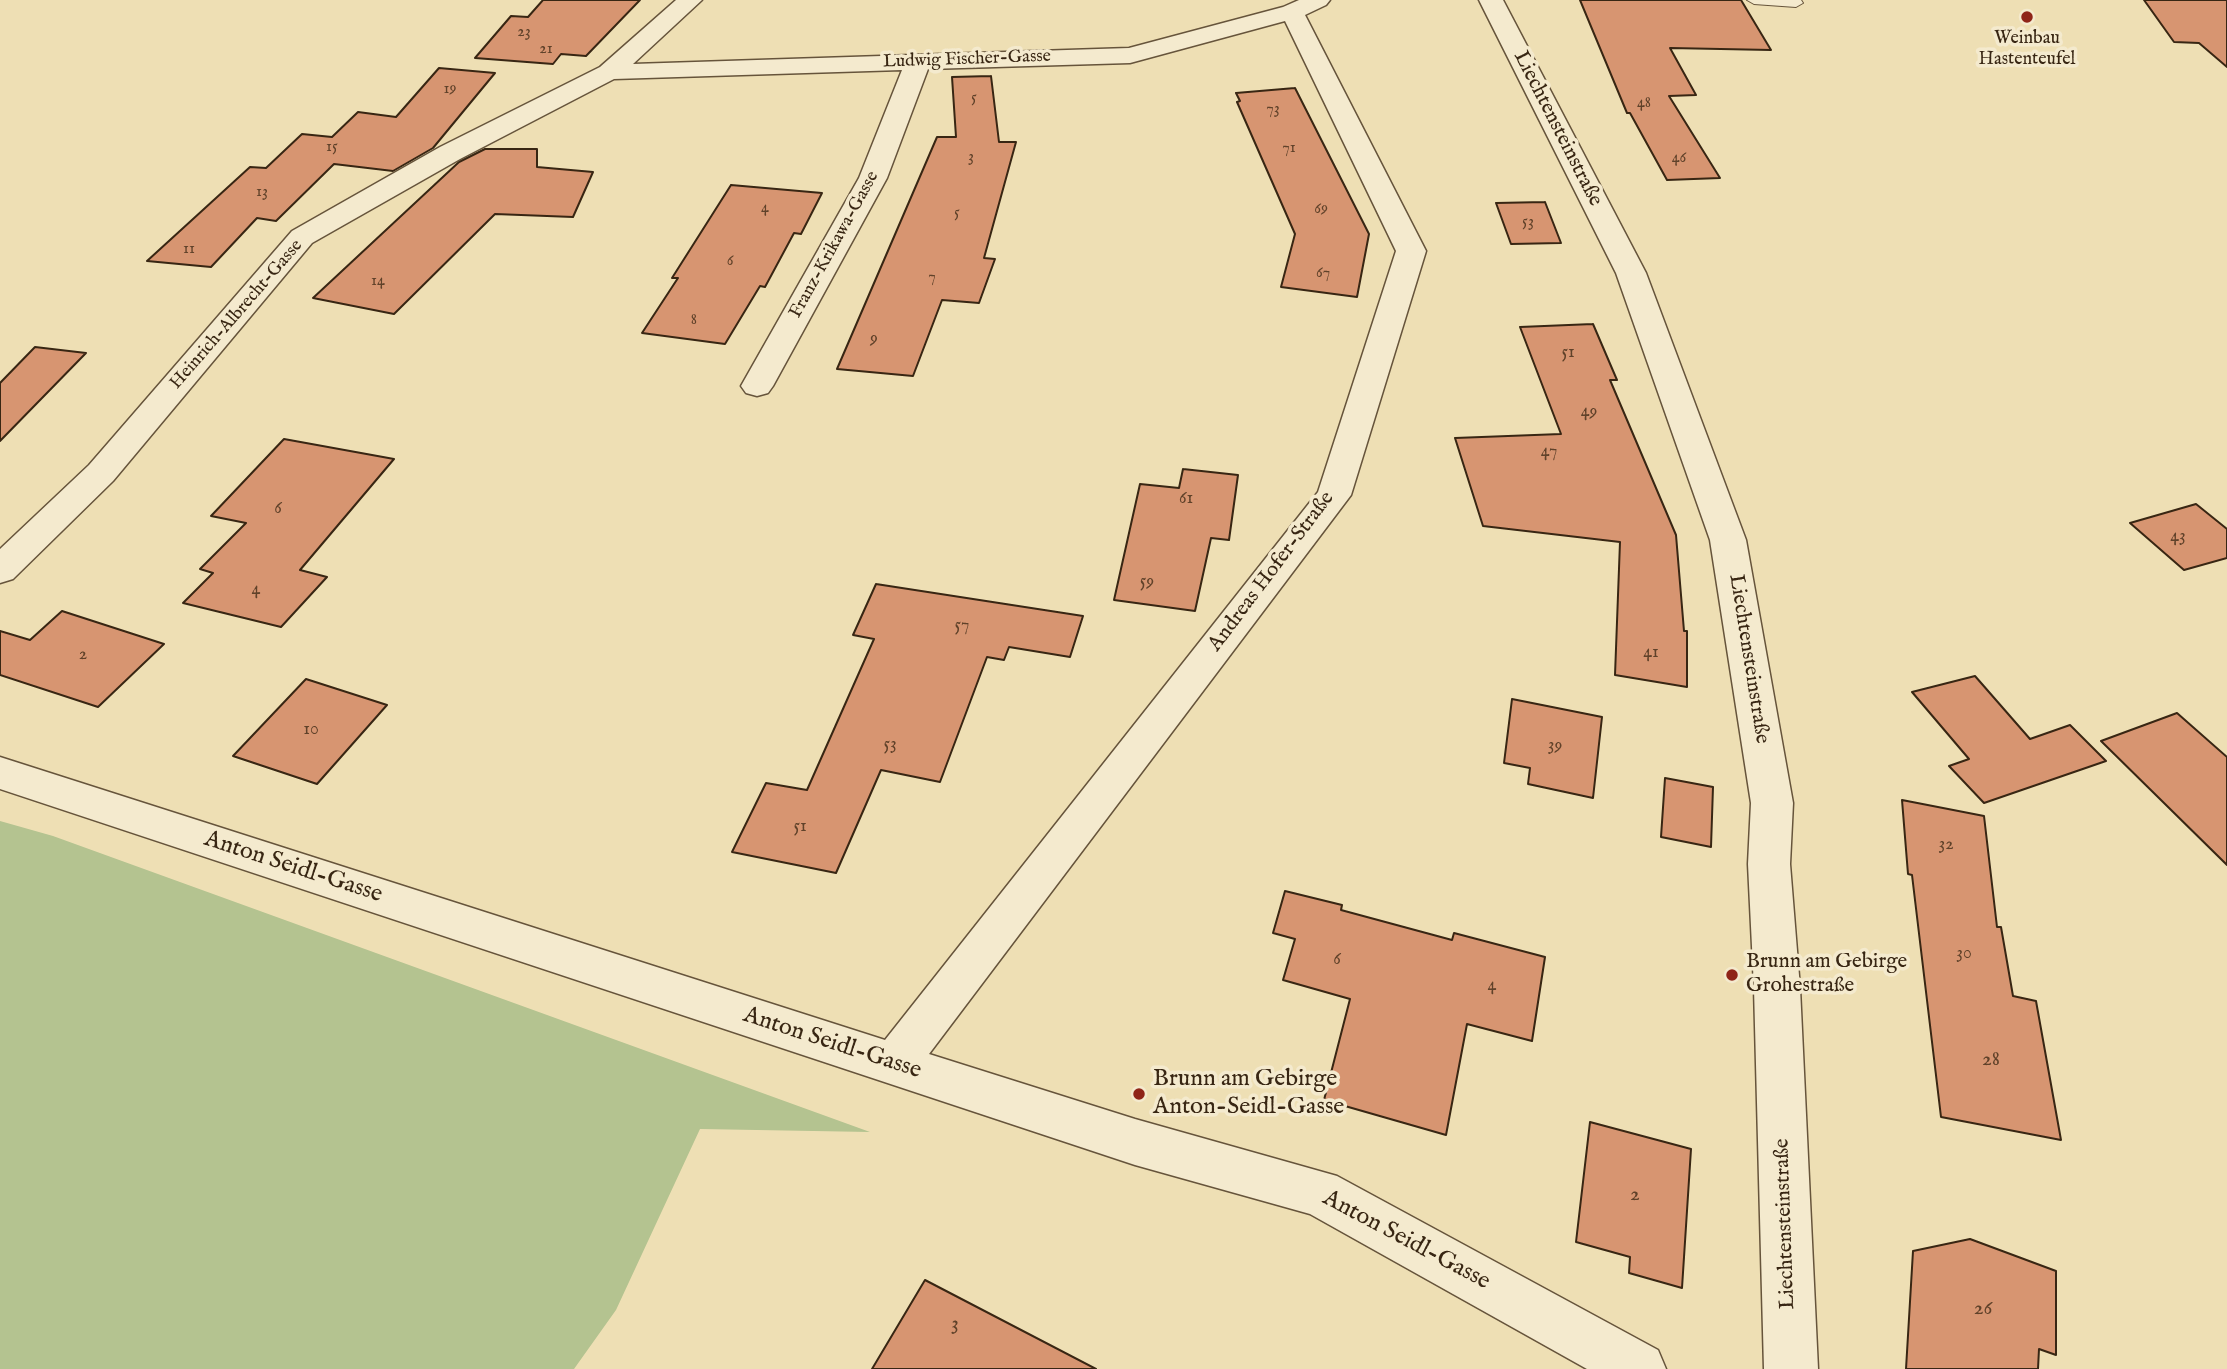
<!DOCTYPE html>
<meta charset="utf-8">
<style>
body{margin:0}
canvas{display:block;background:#eedfb4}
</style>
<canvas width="2227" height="1369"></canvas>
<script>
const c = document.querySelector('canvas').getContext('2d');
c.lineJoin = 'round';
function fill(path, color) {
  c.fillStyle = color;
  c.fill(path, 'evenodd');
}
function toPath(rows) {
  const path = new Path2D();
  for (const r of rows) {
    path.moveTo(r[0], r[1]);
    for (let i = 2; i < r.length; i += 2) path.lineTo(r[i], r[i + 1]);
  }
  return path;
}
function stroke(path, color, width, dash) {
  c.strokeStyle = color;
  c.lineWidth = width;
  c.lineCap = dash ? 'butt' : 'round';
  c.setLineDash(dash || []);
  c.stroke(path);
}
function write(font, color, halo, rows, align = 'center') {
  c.font = font + ' "IM FELL English",serif';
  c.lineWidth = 7;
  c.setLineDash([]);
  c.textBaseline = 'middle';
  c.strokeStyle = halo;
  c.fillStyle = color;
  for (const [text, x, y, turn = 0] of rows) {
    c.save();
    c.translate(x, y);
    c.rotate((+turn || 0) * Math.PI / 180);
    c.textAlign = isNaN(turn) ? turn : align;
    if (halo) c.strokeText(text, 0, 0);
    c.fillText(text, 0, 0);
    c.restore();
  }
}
fill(toPath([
 [0,821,53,836,870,1132,700,1129,616,1310,574,1369,0,1369]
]), '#b4c390');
const building = toPath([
 [543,0,640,0,586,56,561,54,553,64,475,58,511,16,528,17,543,0],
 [1580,0,1741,0,1771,50,1670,48,1696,95,1669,96,1720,178,1667,180,1630,113,1627,113,1580,0],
 [2144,0,2227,0,2227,67,2199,43,2174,42,2144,0],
 [439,68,495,73,433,148,393,171,334,164,276,221,257,218,211,267,147,261,250,167,266,168,302,134,332,137,358,112,396,117,439,68],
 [991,76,999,142,1016,142,984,258,995,259,979,303,942,300,913,376,837,369,937,137,956,137,952,77,991,76],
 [1295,88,1369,234,1357,297,1281,287,1295,234,1237,102,1240,101,1236,93,1295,88],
 [485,149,537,149,537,167,593,172,573,217,495,214,394,314,313,298,459,162,485,149],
 [731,185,822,193,801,234,794,233,765,287,760,286,725,344,642,333,678,278,672,278,731,185],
 [1545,202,1561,243,1511,244,1496,203,1545,202],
 [1593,324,1617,380,1610,380,1676,535,1684,631,1687,631,1687,687,1615,675,1620,542,1483,526,1455,438,1561,434,1520,327,1593,324],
 [35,347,86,353,0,441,0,383,35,347],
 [284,439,394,459,300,570,327,577,281,627,183,603,213,573,200,569,246,523,211,516,284,439],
 [1183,469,1238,475,1229,540,1211,538,1195,611,1114,600,1140,484,1179,488,1183,469],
 [2196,504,2227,529,2227,558,2184,570,2130,523,2196,504],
 [876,584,1083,616,1070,657,1009,647,1004,660,987,657,940,782,881,770,836,873,732,852,766,783,807,790,874,639,853,635,876,584],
 [62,611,164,644,98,707,0,675,0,631,30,640,62,611],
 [1975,676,2030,739,2070,725,2106,761,1984,803,1949,766,1969,759,1912,692,1975,676],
 [306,679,387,705,317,784,233,756,306,679],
 [1512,699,1602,717,1593,798,1528,784,1530,768,1504,763,1512,699],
 [2177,713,2227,757,2227,865,2101,741,2177,713],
 [1665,778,1713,787,1711,847,1661,837,1665,778],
 [1902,800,1984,816,1997,927,2001,927,2013,996,2036,1001,2061,1140,1941,1117,1912,875,1908,874,1902,800],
 [1285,891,1342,905,1341,910,1452,940,1454,933,1545,957,1532,1041,1467,1024,1446,1135,1324,1100,1350,999,1283,980,1295,939,1273,933,1285,891],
 [1590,1122,1691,1149,1682,1288,1629,1273,1630,1257,1576,1242,1590,1122],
 [1970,1239,2056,1271,2056,1355,2039,1349,2038,1369,1906,1369,1913,1251,1970,1239],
 [925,1280,1096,1369,872,1369,925,1280]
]);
fill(building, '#d79571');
stroke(building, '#382613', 2);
const lane = toPath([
 [1747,0,1801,0,1803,3,1796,7,1754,4,1747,0]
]);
const street = toPath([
 [676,0,702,0,633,64,1129,48,1283,7,1299,0,1330,0,1326,5,1305,15,1426,251,1351,495,929,1054,1135,1119,1337,1176,1658,1350,1666,1369,1587,1369,1310,1214,1135,1165,0,789,0,757,885,1040,1318,492,1396,251,1285,21,1130,63,928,69,887,178,773,386,768,393,757,396,746,393,741,386,859,178,902,70,614,79,460,159,312,243,113,481,13,579,0,583,0,549,89,465,292,231,440,147,600,67,676,0],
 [1479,0,1503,0,1646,273,1746,540,1793,803,1790,864,1800,988,1818,1369,1764,1369,1754,988,1748,864,1751,803,1710,540,1616,273,1479,0]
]);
stroke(lane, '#66543b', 2);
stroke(street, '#66543b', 3);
fill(lane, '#f4eace');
fill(street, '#f4eace');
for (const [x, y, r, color] of [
 [2027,17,7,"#8f2418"],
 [1732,975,7,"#8f2418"],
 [1139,1094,7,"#8f2418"]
]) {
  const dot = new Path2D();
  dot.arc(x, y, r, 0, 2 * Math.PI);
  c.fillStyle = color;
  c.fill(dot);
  stroke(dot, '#f4eace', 2.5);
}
write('16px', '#60422a', null, [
 ["23",524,33],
 ["21",546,50],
 ["19",450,90],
 ["5",974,99],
 ["48",1644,104],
 ["73",1273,110],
 ["15",332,148],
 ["71",1289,149],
 ["3",971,158],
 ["46",1679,159],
 ["13",262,193],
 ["4",765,209],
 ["69",1321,210],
 ["5",957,214],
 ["53",1528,223],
 ["11",189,250],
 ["6",730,262],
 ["67",1323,274],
 ["7",932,278],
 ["14",378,282],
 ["8",694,321]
]);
write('18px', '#382613', '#f4eace', [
 ["Weinbau",2027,39],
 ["Hastenteufel",2027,60]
]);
write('18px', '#382613', '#f4eace', [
 ["Ludwig Fischer-Gasse",967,60,-2],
 ["Franz-Krikawa-Gasse",835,245,-61],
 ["Heinrich-Albrecht-Gasse",237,315,-49]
]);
write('18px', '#60422a', null, [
 ["9",874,339],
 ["51",1568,353],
 ["49",1589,412],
 ["47",1549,452],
 ["61",1186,499],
 ["6",278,509],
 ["43",2178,537],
 ["59",1147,582],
 ["4",256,590],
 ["57",962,626],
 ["41",1651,653],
 ["2",83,655],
 ["10",311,730],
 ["53",890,745],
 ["39",1555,746],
 ["51",800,827],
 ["32",1946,845],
 ["30",1964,954],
 ["6",1337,960],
 ["4",1492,986]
]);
write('21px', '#382613', '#f4eace', [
 ["Liechtensteinstraße",1557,129,63],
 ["Andreas Hofer-Straße",1272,572,-53],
 ["Liechtensteinstraße",1748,659,81],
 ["Liechtensteinstraße",1786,1224,-92]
]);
write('21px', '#382613', '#f4eace', [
 ["Brunn am Gebirge",1746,963],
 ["Grohestraße",1746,987]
], 'left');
write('21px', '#60422a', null, [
 ["28",1991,1061],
 ["2",1635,1196],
 ["26",1983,1310],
 ["3",955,1325]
]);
write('24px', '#382613', '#f4eace', [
 ["Anton Seidl-Gasse",293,868,18],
 ["Anton Seidl-Gasse",832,1044,18],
 ["Anton Seidl-Gasse",1406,1241,28]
]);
write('24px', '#382613', '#f4eace', [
 ["Brunn am Gebirge",1153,1080],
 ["Anton-Seidl-Gasse",1153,1108]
], 'left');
</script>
